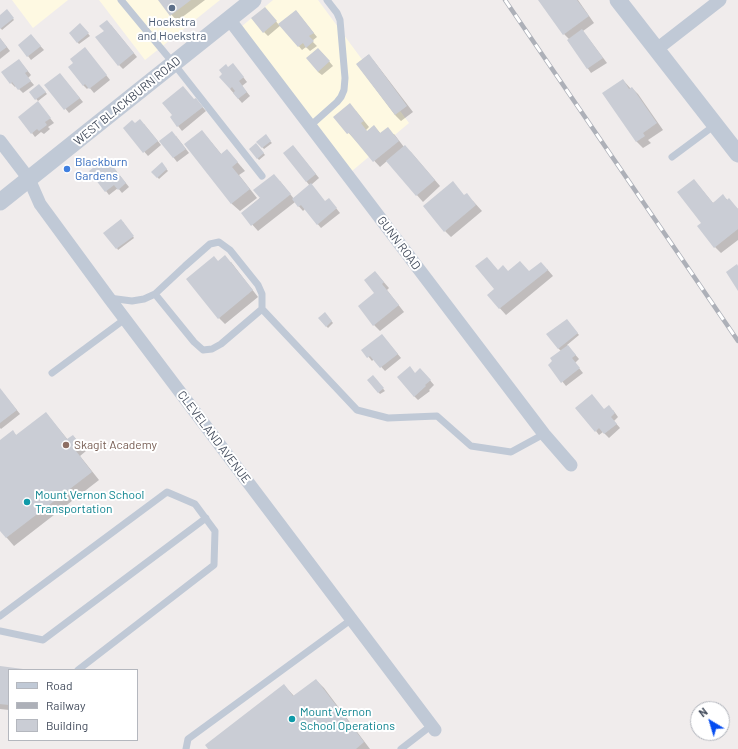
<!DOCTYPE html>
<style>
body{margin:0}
#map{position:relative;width:738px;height:749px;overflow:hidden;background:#f0ecec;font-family:Barlow,sans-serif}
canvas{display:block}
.legend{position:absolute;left:8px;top:669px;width:130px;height:72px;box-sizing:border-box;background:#fff;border:1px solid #b4b7be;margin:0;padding:5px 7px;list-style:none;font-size:12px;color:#434c5c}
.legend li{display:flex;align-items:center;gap:8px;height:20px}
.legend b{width:20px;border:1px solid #b4b7be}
.north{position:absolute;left:690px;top:701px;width:40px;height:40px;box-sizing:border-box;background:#fff;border:1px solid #b4b7be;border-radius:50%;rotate:322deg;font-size:11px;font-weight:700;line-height:16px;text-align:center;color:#434c5c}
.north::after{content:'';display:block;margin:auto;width:14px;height:18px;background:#044cf1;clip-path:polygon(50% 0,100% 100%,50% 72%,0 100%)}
</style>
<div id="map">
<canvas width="738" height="749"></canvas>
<ul class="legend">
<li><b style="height:5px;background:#c0c9d6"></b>Road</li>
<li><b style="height:5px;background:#adb0b8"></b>Railway</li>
<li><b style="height:11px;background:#cacdd5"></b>Building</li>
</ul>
<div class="north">N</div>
</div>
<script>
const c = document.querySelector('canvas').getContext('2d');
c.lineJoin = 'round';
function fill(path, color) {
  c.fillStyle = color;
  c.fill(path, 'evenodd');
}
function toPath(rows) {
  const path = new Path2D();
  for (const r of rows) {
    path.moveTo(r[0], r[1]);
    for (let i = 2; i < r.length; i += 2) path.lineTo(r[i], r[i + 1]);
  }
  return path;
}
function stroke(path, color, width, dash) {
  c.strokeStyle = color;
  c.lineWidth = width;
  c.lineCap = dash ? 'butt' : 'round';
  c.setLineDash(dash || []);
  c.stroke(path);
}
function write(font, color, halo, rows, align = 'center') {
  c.font = font + ' Barlow,sans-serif';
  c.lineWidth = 4;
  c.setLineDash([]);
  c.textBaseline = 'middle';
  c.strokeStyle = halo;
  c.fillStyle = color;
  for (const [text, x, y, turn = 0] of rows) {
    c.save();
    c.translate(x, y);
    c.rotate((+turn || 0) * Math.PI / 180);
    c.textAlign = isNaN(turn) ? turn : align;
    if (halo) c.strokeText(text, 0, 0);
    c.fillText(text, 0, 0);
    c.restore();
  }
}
fill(toPath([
 [12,0,68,0,33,28],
 [99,0,220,0,145,60],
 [273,0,318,0,409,123,352,171,241,27]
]), '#fef9e2');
fill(toPath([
 [159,0,205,0,177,21],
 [540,0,578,0,594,23,583,31,607,63,591,73,568,40,569,39,564,34],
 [7,11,14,20,2,30,0,27,0,16],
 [296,11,317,37,312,41,317,46,310,51,306,47,302,50,281,25,268,36,264,32,268,12,279,25],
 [80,24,90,36,79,44,70,33],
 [111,25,137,57,123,69,119,65,105,31],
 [0,38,10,51,0,59],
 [35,40,44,50,31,60,28,56],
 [85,48,110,80,94,93,89,87,87,89,83,85,74,63],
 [322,53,333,66,322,75,318,72],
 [368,55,374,61,413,112,401,121,395,115,357,64],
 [19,60,31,75,28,78,34,85,23,93,16,86,15,87,11,83],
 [229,68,237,69,247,82,242,86,250,96,242,103,230,89],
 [60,74,83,102,69,113,46,85],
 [623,80,631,89,632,88,638,94,663,130,648,140,651,143,643,148,637,142,604,93],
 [41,87,47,94,38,101,30,92],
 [194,100,199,103,206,111,182,131,171,117],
 [41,107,54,123,48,127,50,129,44,134,41,132,35,137,32,133],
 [356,111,369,127,366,130,367,132,374,126,381,134,394,134,404,147,411,152,440,186,423,202,387,161,380,167,334,117],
 [135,124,144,124,161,145,148,156,124,128],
 [202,131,222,155,227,150,245,171,239,175,257,198,240,211,232,204],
 [176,136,189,153,177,162,161,141],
 [265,136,272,143,264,149,258,142],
 [256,144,265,155,259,160,250,149],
 [293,146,319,178,311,185,325,202,332,203,340,213,321,228,305,209,303,211,295,202,258,231,242,213,280,181,294,199,310,186,284,153],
 [110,163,129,187,122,193,118,188,109,195,106,191],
 [162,164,168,171,159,179,153,172],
 [694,180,713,203,723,196,738,209,738,240,721,253,715,247,702,223],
 [465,196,473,201,482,211,451,237,445,231],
 [123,222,134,238,118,250,117,248],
 [218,262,231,262,258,297,225,324,219,318],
 [547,269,553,276,506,315,488,295,495,289,498,271,530,272],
 [375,272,389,288,387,290,404,312,380,331,374,325],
 [325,313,333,323,328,328,319,318],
 [568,322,579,335,567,345,579,359,575,363,583,373,566,386,549,365,561,351,558,348],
 [382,335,401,358,385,371,374,359,372,361,363,350],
 [424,373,434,385,429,390,430,391,418,400,414,396,415,374],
 [373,377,385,391,380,394,368,380],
 [0,390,4,394,20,414,1,429,0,428],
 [605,410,613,410,618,417,614,421,620,428,609,438,603,432,599,435,596,431],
 [46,413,68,440,73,436,81,444,86,451,80,456,99,480,14,546,0,530,0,442,13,432,17,436],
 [0,667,23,670,9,670,9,710,0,709],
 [316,680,324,688,370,749,209,749,284,685,294,696]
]), '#0003');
fill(toPath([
 [158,0,191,0,170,16],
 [538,0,577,0,589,16,563,35],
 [265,7,277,21,263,33,251,18],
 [7,9,14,18,0,29,0,15],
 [296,10,314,33,309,36,314,41,306,48,303,43,298,47,278,24],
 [107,20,134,53,118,66,95,37,104,31,99,26],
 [80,23,89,33,77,43,69,33],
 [582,29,603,58,587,69,567,40],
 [31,34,41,46,27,57,18,45],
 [0,38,7,47,0,52],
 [85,47,107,75,89,89,85,84,83,86,68,67,73,63,70,59],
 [318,48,330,61,318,72,306,58],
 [369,54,407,106,395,115,356,64],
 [19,59,28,71,25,73,31,81,18,90,12,82,10,84,1,72],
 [233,63,244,77,239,81,247,92,238,99,233,93,235,91,232,87,230,89,219,77,222,74,219,70,226,64,228,67],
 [60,73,80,98,64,110,44,85],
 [623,79,629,89,632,87,657,123,643,133,645,136,636,142,602,93],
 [39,84,46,92,35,100,29,92],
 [183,86,194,99,196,98,203,107,177,127,170,117,172,115,162,103],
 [38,101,51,118,45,122,47,125,39,131,37,129,31,134,18,117],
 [350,103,364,121,361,123,367,131,374,125,380,133,388,127,399,141,373,162,349,133,347,134,333,117],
 [140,119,158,141,143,153,123,128,132,120,135,123],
 [202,130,221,154,227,149,238,162,232,167,250,189,231,204,184,144],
 [172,131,186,149,173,158,159,141],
 [266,134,271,141,262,148,256,142],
 [256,143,264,153,257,159,249,149],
 [293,145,316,174,306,182,283,153],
 [405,145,435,180,416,196,386,161],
 [106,158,126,183,118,190,114,185,105,192,89,171],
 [162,162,167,169,157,178,151,172],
 [274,174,291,194,251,226,241,213,260,198,253,190],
 [694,179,713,203,723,194,727,200,729,198,738,209,738,229,714,248,697,226,701,223,677,192],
 [453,181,464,195,467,193,476,205,444,232,423,206],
 [311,183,325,201,329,198,337,208,317,225,301,205,298,207,292,199],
 [121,219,134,236,116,249,103,233],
 [225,255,253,290,218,319,186,279,214,256,218,261],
 [487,257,498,270,503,265,508,271,520,261,529,271,541,262,548,270,499,309,487,295,494,289,475,266],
 [737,264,738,266,738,291,726,272],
 [375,271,384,282,382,284,399,305,373,326,358,306,374,293,364,280],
 [325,312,332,321,326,327,318,318],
 [567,319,578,333,558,349,546,334],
 [382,334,398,354,380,368,370,356,367,358,361,350],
 [568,345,576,355,572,358,580,368,561,383,548,365,552,361,550,358],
 [410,366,415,373,420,368,431,380,425,385,426,386,414,397,397,377],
 [373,375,384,388,378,393,367,380],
 [0,388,17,410,0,423],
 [592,394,604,409,609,405,615,413,611,417,617,424,604,434,599,428,595,432,575,408],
 [46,412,67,439,73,435,79,443,73,447,92,472,6,538,0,531,0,440,13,430,16,435],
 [0,666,23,669,9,670,9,705,0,704],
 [316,679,364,742,356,749,208,749,205,745,284,684,293,696]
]), '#cacdd5');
stroke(toPath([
 [121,0,174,64,262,176],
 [310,126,337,102,341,97,344,90,345,78,340,20,337,13,327,0],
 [672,157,715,125],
 [155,294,185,266,210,244,219,242,230,250,258,285,262,294,262,309],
 [109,298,132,301,144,299,155,294,194,342,203,350,212,349,221,344,262,309,357,410,388,418,437,416,471,446,511,452,544,434],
 [52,373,125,319],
 [0,616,167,492,195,504,215,531,214,565,78,670],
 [0,631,43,640,206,518],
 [186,749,188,739,352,619],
 [401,749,432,725]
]), '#c0c9d6', 7);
stroke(toPath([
 [229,19,544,434,571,465],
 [657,49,720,0],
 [0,141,29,179,40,204,109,298,435,730]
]), '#c0c9d6', 13);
stroke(toPath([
 [618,0,738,154],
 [0,202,253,0]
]), '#c0c9d6', 17);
const rail = toPath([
 [505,0,738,341]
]);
stroke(rail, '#adb0b8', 4.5);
stroke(rail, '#fff', 3, [9]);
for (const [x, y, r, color] of [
 [172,8,4,"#5c6f8a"],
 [67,169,4,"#3f7fe0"],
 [66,445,4,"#8d6e63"],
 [27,502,4,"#0f9aa8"],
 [292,719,4,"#0f9aa8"]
]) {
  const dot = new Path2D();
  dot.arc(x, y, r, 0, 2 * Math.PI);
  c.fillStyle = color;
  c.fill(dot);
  stroke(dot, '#fff', 1.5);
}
write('12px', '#4e5e75', '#fff', [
 ["Hoekstra",172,22],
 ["and Hoekstra",172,36]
]);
write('12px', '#434c5c', '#fff', [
 ["WEST BLACKBURN ROAD",127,101,-39],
 ["GUNN ROAD",399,243,53],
 ["CLEVELAND AVENUE",214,437,53]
]);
write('12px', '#366cbe', '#fff', [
 ["Blackburn",75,162],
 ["Gardens",75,176]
], 'left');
write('12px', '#785e54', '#fff', [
 ["Skagit Academy",74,445]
], 'left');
write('12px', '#0d838f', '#fff', [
 ["Mount Vernon School",35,495],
 ["Transportation",35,509],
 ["Mount Vernon",300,712],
 ["School Operations",300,726]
], 'left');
</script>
